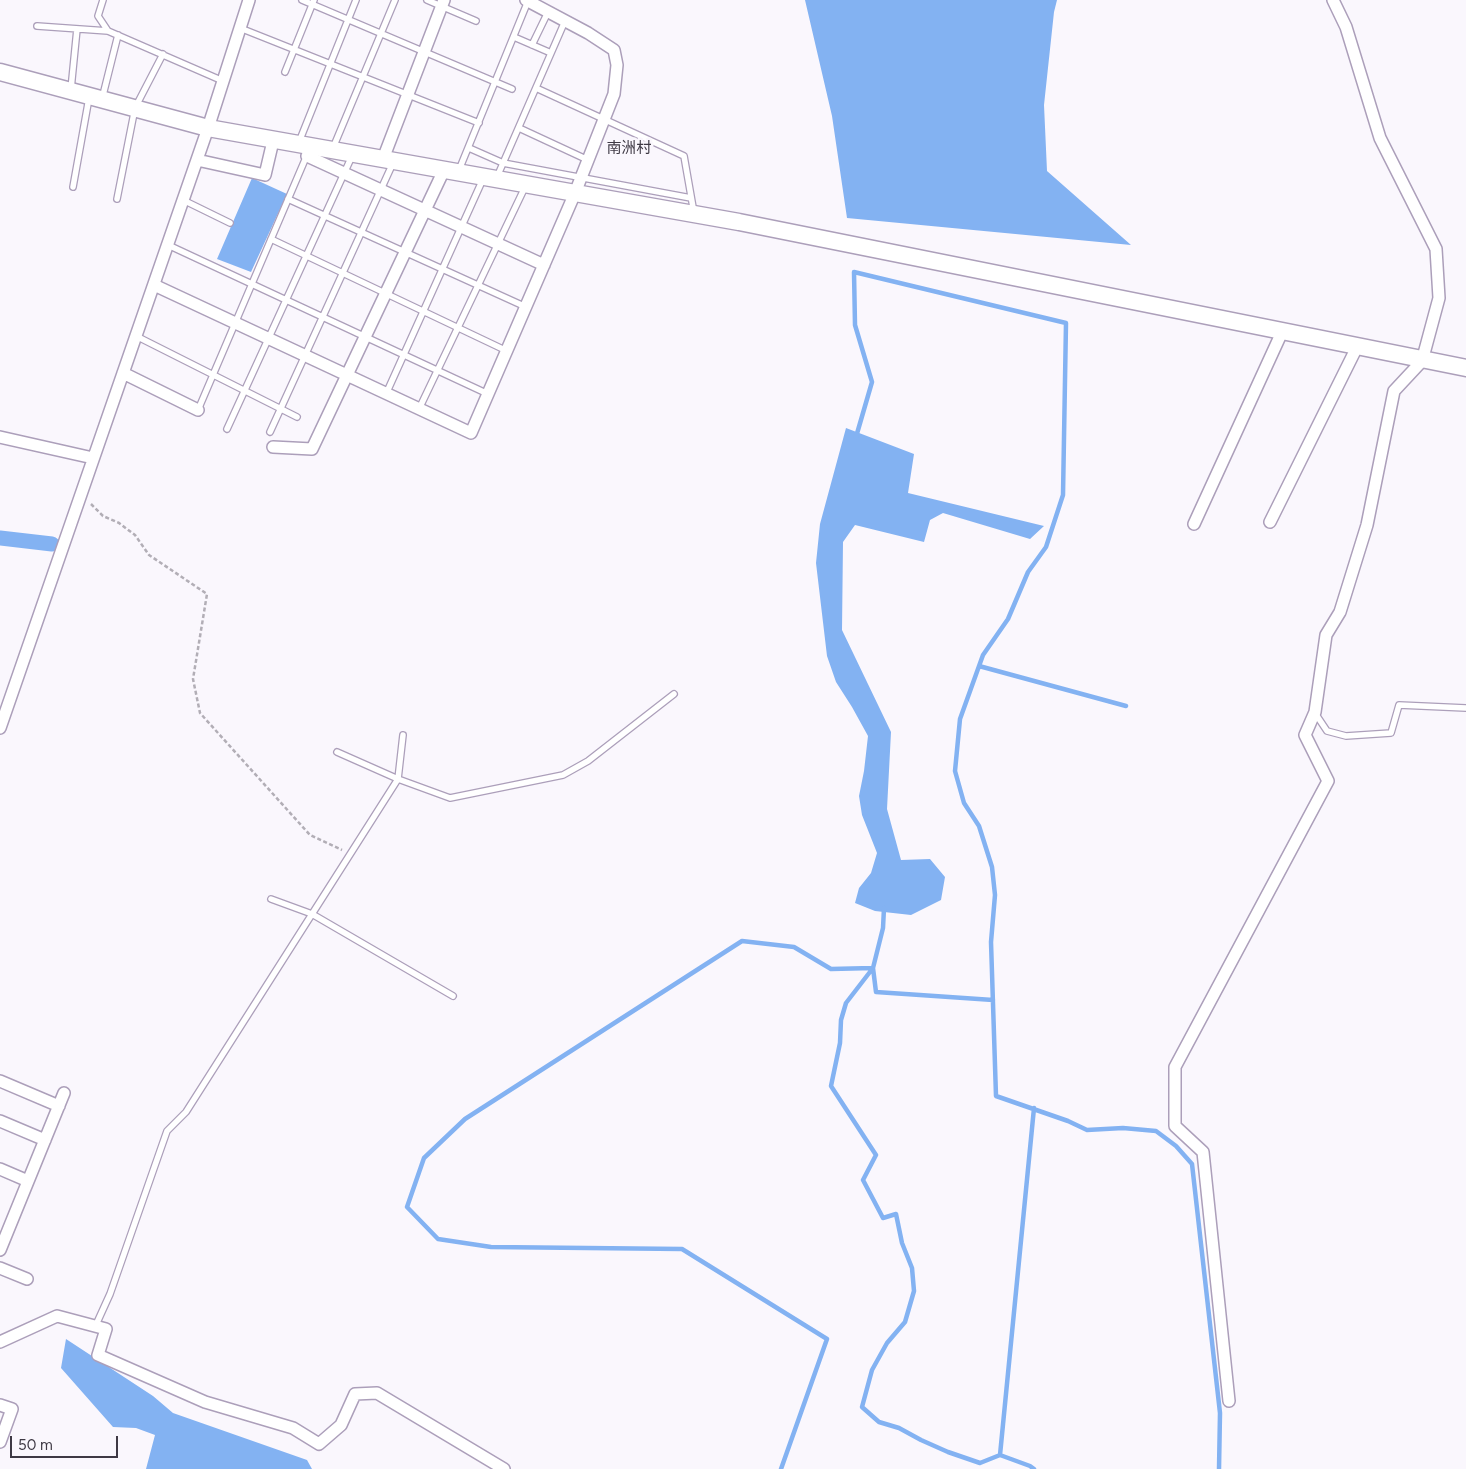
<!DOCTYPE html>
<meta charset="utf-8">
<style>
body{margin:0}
#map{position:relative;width:1466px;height:1469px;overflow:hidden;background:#faf7fd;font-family:Figtree,sans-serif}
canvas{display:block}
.scale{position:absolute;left:10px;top:1436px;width:108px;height:22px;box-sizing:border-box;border:2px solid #3e3944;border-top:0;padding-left:6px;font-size:15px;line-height:18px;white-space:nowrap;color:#3e3944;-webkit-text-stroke:4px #faf7fd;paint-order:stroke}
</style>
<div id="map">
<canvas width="1466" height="1469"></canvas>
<div class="scale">50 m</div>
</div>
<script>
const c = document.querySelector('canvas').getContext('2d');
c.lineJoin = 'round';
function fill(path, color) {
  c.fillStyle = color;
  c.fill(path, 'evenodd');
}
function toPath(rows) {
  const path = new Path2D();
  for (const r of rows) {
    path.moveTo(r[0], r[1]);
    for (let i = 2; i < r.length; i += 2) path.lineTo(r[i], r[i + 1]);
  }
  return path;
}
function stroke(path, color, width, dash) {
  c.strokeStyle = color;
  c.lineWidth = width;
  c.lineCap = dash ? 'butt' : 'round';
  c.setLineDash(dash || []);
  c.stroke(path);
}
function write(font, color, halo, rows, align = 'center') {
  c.font = font + ' Figtree,"Noto Sans SC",sans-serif';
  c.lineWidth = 5;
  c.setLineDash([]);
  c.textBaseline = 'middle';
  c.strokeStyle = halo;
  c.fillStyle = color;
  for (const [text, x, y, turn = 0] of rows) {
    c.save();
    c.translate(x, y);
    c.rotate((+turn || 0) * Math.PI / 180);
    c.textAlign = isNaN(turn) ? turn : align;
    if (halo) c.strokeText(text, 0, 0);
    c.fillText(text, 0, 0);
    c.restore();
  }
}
fill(toPath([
 [805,0,1057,0,1054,12,1044,105,1047,171,1131,245,847,218,832,116],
 [252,178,287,194,251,272,217,259],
 [846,428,914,454,908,493,1044,526,1030,539,943,513,930,520,924,542,855,525,843,542,842,630,891,732,887,809,901,860,930,859,945,877,941,900,911,915,875,911,855,903,859,888,871,873,877,853,862,815,859,796,864,771,868,736,852,707,836,682,827,656,816,563,820,524],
 [66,1339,153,1396,173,1413,307,1460,312,1469,146,1469,155,1435,136,1428,113,1427,61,1368]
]), '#83b2f2');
stroke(toPath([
 [856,437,872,382,855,325,854,272,1066,323,1063,495,1046,547,1028,572,1008,619,983,655,960,719,955,771,964,803,979,826,992,867,995,895,991,942,996,1096,1068,1121,1087,1130,1123,1128,1156,1131,1176,1146,1192,1164,1220,1413,1219,1469],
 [979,666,1126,706],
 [993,1000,876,992,873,968,846,1003,841,1020,840,1043,831,1086,876,1155,863,1180,883,1218,896,1214,902,1243,912,1268,914,1291,905,1322,887,1343,872,1370,862,1407,879,1422,899,1428,921,1440,948,1452,980,1463,1000,1455,1030,1466,1034,1469],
 [1000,1455,1034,1108],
 [781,1469,827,1339,682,1249,491,1247,438,1239,407,1207,424,1158,465,1119,742,941,794,947,831,969,873,968,883,928,884,908]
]), '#83b2f2', 4.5);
stroke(toPath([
 [0,538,52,544]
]), '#83b2f2', 15);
const lane = toPath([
 [103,0,98,16,108,31],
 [302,0,512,89],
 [427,0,476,21],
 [37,26,108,31,223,81],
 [240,28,479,123],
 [514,37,551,53],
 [532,45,548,12],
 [285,72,314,0],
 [536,88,684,156,694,213],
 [71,89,77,29],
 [102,99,118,35],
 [519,128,588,160],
 [299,142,356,0],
 [333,148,395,0],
 [469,148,503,163,691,198],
 [459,170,528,1],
 [497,177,565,21],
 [73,187,89,98],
 [117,199,135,108,163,54],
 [288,199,526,307],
 [183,200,230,223],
 [271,239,507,351],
 [168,245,488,394],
 [136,336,297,417],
 [386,394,483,179],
 [419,409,526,185],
 [198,410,307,155],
 [227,429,352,156],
 [270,432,393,163],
 [1315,713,1327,731,1346,736,1391,733,1399,705,1466,708],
 [337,752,398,779,403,735],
 [271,899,312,914,453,996],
 [95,1327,110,1294,167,1131,186,1112,398,779,450,798,563,775,588,761,674,694]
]);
const street = toPath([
 [307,156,544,265],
 [383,159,444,0],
 [197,160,265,175,273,141],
 [154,285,471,433,575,193,614,94,617,65,614,50,588,33,526,0],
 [123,373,198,410],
 [0,437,93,458],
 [273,447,312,449,444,170],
 [1270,522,1357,347],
 [1194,524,1282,332],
 [0,728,208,128,249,0],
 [0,1081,59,1106],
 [0,1121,45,1140],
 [0,1169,28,1181],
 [0,1250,64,1093],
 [0,1268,27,1279],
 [0,1342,57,1316,106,1329,98,1355,205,1402,293,1428,319,1444,341,1425,355,1394,377,1393,504,1469],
 [1229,1401,1203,1152,1175,1126,1175,1067,1328,781,1305,735,1315,712,1326,635,1340,612,1367,525,1394,391,1422,361,1439,298,1436,249,1380,138,1346,27,1333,0],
 [0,1405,12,1409,0,1442]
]);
const secondary = toPath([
 [0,72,208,128,739,222,1466,368]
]);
stroke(lane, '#ac9fba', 8);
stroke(street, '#ac9fba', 14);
stroke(secondary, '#ac9fba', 19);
stroke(toPath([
 [91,504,103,516,119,523,135,535,149,555,207,594,193,679,200,713,310,835,342,850]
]), '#b2aeb6', 2.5, [4, 2.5]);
stroke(lane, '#fff', 5.5);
stroke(street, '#fff', 11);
stroke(secondary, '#fff', 16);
write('15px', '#3e3944', '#faf7fd', [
 ["南洲村",629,149]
]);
</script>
